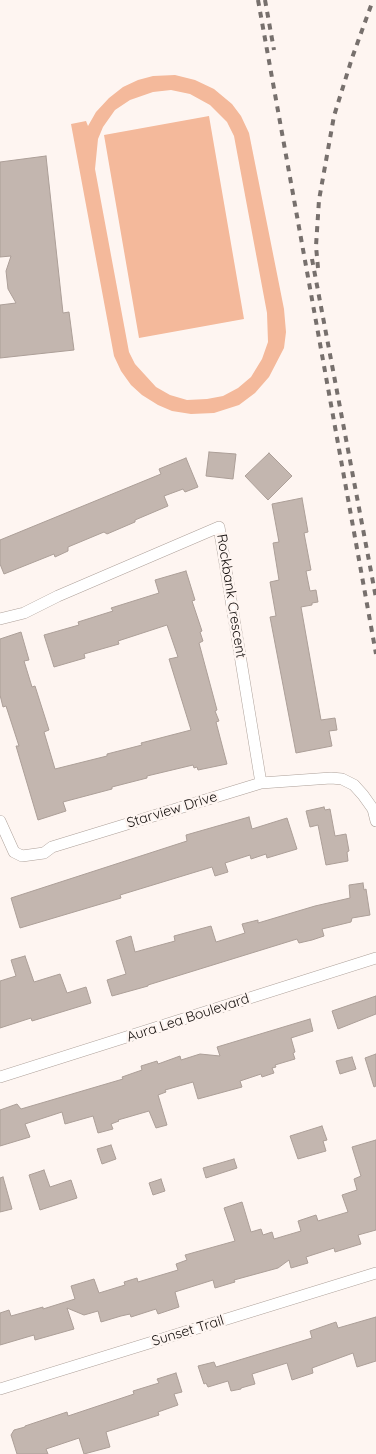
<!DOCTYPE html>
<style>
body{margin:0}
canvas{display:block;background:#fef5f1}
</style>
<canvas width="376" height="1454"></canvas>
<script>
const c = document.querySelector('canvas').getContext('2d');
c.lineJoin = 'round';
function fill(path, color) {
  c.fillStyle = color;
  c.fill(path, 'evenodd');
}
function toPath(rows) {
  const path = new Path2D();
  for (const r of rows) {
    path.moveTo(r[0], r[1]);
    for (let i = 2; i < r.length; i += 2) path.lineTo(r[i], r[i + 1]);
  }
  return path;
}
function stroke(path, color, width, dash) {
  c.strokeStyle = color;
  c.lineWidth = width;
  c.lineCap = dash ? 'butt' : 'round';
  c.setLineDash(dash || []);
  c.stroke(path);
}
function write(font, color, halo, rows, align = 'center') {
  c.font = font + ' Quicksand,sans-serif';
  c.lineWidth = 5;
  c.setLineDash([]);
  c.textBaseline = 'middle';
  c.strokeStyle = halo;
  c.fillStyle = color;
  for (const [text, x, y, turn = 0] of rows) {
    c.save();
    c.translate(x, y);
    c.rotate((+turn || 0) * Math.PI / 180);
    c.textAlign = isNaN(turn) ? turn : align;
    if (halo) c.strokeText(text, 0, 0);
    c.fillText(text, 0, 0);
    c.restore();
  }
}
fill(toPath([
 [175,75,195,80,214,89,232,104,241,116,249,133,284,309,286,332,284,348,269,377,255,393,239,405,214,413,191,414,172,411,158,405,142,395,131,385,121,371,114,356,71,124,86,121,88,126,96,112,109,98,123,87,138,80,153,76],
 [171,90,190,94,210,105,227,122,234,136,267,313,268,342,262,359,251,377,238,388,223,396,207,399,187,400,170,395,156,387,135,364,129,352,95,169,98,139,103,127,115,110,130,100,153,92],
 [209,116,244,319,139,338,104,135]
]), '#f4b99b');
const building = toPath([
 [46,156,63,313,69,312,74,350,0,358,0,305,16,303,8,289,6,271,11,256,0,257,0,162,46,156],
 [209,452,236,454,233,479,206,476,209,452],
 [269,453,292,476,268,500,245,476,269,453],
 [186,458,198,487,185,492,183,489,164,496,168,506,135,520,135,522,107,534,104,532,68,547,68,551,55,557,54,554,4,574,0,564,0,540,161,474,159,469,186,458],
 [302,498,308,532,304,533,311,570,306,571,310,591,316,590,318,602,312,603,312,605,301,607,321,720,335,718,337,730,329,731,332,746,296,753,270,617,276,616,270,582,279,580,273,543,279,542,272,504,302,498],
 [186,571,195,600,192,601,202,631,200,632,203,641,199,643,217,710,215,711,219,721,216,722,227,764,198,770,197,767,194,768,193,765,147,776,147,778,112,787,112,789,63,802,66,811,38,820,16,746,19,746,6,706,3,707,0,695,0,639,21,632,29,660,24,661,32,687,35,686,49,730,44,732,55,769,107,756,107,754,142,745,141,743,191,730,169,659,178,657,167,625,118,641,119,644,84,654,85,658,54,667,44,635,79,625,78,622,113,611,111,608,159,593,155,580,186,571],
 [324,807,325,810,330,809,335,836,346,834,349,851,347,852,348,861,326,865,318,825,310,827,306,811,324,807],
 [249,817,252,829,287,818,297,849,267,858,266,854,251,859,250,855,225,863,228,872,215,876,212,867,120,895,121,898,20,928,11,898,187,841,186,835,249,817],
 [363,883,364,890,366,889,370,915,352,918,351,922,322,929,324,936,312,940,299,943,297,939,148,985,148,986,112,996,107,980,126,974,116,941,131,936,135,952,175,941,174,936,211,926,216,942,245,933,242,924,258,920,258,923,315,906,350,898,349,885,363,883],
 [25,956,34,982,60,974,67,993,86,987,91,1003,32,1021,31,1018,0,1028,0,981,16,976,11,960,25,956],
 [376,996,376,1014,338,1029,332,1011,376,996],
 [310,1019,313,1031,291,1038,295,1052,293,1053,295,1059,275,1065,276,1067,272,1068,274,1073,262,1077,261,1074,240,1081,242,1087,198,1099,193,1082,165,1090,166,1092,158,1095,167,1125,156,1128,149,1111,118,1120,119,1121,111,1124,113,1129,98,1133,93,1116,65,1124,62,1112,25,1124,30,1137,0,1146,0,1110,17,1104,21,1109,123,1079,122,1077,142,1070,141,1066,157,1061,158,1064,180,1056,181,1060,200,1054,220,1056,217,1047,310,1019],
 [376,1054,376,1086,374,1087,365,1058,376,1054],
 [352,1057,356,1069,340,1074,336,1061,352,1057],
 [322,1126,327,1140,323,1141,326,1151,298,1159,290,1136,322,1126],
 [376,1140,376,1230,358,1235,361,1244,335,1252,334,1248,306,1257,308,1263,291,1268,289,1260,278,1268,234,1280,235,1282,215,1288,213,1280,175,1292,179,1307,158,1314,156,1309,131,1317,130,1314,121,1316,101,1322,98,1311,84,1315,67,1308,74,1329,35,1340,34,1335,0,1345,0,1313,9,1310,11,1316,43,1307,43,1309,75,1299,71,1286,94,1279,99,1293,125,1285,124,1282,137,1278,138,1282,178,1270,176,1264,187,1260,185,1255,235,1241,224,1208,242,1202,251,1232,261,1229,263,1235,272,1232,274,1239,301,1231,298,1221,316,1215,318,1221,348,1212,342,1195,357,1190,354,1179,361,1176,352,1147,376,1140],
 [111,1145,116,1159,102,1164,97,1149,111,1145],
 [234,1159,237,1168,206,1178,203,1168,234,1159],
 [44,1170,50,1187,71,1180,77,1198,40,1210,29,1175,44,1170],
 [3,1177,12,1209,0,1212,0,1178,3,1177],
 [161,1179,165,1191,153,1195,149,1183,161,1179],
 [376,1317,376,1361,357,1367,353,1353,312,1368,313,1373,292,1380,287,1363,252,1374,255,1384,241,1388,241,1389,231,1391,228,1381,208,1387,206,1383,204,1384,198,1366,214,1362,216,1367,312,1338,310,1331,336,1322,338,1328,376,1317],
 [176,1373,182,1392,174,1394,178,1405,158,1412,159,1415,106,1432,110,1447,84,1454,79,1438,46,1449,48,1454,17,1454,11,1435,14,1430,25,1427,25,1426,67,1412,68,1416,134,1394,133,1391,159,1383,157,1379,176,1373]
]);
fill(building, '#c3b6af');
stroke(building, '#ac9f98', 1);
const street = toPath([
 [0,619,24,613,58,596,219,527,261,783],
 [0,821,14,852,22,856,44,853,52,847,261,783,331,778,342,779,354,785,363,795,373,809,376,821],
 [0,1077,376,958],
 [0,1389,376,1273]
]);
stroke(street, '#ada099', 12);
stroke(street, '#fff', 11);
stroke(toPath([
 [258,0,376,654],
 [265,0,274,50],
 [312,259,376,598],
 [318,268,316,246,319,200,334,116,352,58,373,0]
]), '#77706d', 4, [6, 6]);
write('14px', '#130e0c', '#fef5f1', [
 ["Rockbank Crescent",231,596,81],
 ["Starview Drive",172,810,-17],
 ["Aura Lea Boulevard",188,1018,-18],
 ["Sunset Trail",188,1331,-17]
]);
</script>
